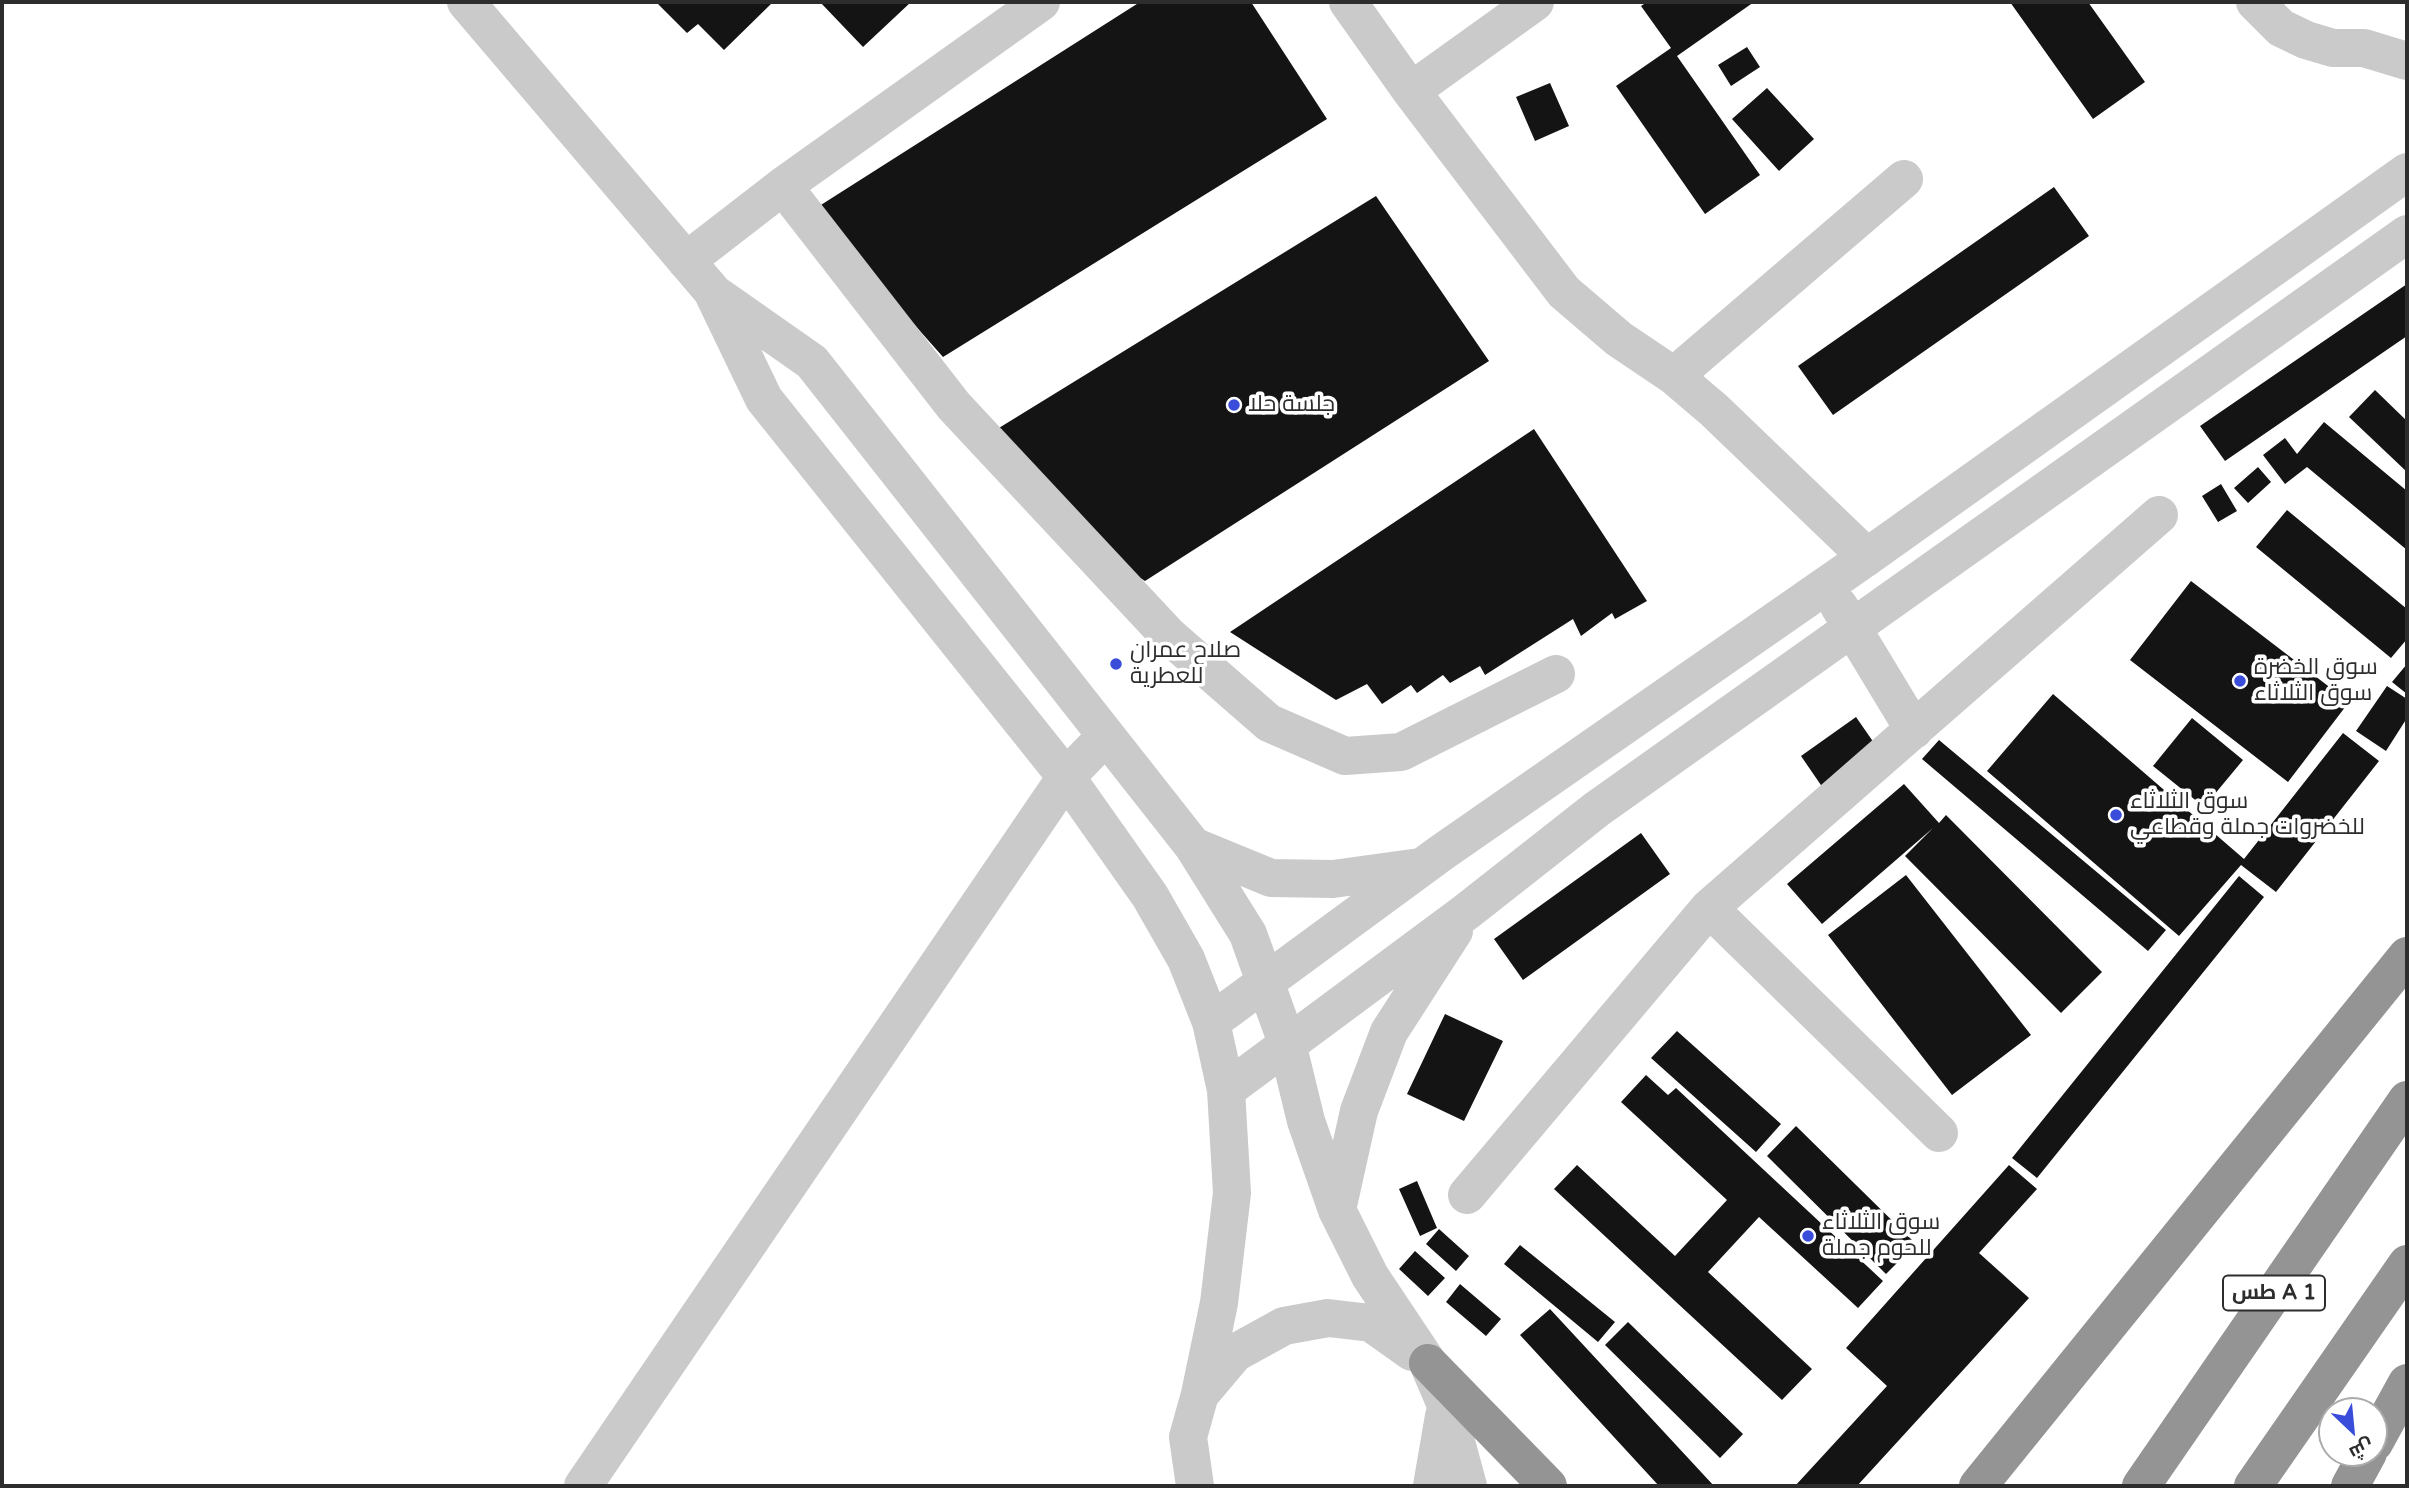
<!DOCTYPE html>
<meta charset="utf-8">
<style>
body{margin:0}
#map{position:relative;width:2409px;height:1488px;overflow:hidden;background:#fff;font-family:"Varela Round",Cairo,sans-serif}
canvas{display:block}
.frame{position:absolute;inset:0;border:4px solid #2d2d2d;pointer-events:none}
.north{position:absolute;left:2318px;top:1397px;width:70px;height:70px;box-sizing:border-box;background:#fff;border:2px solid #ababab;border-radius:50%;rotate:154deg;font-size:19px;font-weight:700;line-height:28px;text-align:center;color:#2d2d2d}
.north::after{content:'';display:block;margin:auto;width:24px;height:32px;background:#394cda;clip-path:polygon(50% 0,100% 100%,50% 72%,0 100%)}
</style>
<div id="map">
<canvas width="2409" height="1488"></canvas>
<div class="frame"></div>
<div class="north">ش</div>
</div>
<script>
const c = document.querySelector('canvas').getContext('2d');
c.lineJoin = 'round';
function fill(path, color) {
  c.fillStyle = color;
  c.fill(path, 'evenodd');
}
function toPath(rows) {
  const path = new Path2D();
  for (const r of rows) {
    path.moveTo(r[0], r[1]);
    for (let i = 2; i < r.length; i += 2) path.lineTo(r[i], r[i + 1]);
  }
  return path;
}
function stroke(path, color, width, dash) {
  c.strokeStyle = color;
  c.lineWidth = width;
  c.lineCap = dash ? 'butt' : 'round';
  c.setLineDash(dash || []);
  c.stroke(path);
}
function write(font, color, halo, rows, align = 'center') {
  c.font = font + ' "Varela Round",Cairo,sans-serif';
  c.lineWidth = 7;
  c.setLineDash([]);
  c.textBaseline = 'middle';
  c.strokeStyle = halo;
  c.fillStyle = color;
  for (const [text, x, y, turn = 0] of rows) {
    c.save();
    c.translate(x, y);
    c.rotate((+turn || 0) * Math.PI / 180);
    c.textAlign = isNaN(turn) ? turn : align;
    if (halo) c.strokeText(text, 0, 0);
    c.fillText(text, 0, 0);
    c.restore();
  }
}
fill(toPath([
 [656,2,773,2,724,50,698,24,687,33],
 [820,2,911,2,863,47],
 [1140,2,1251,2,1327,119,943,357,813,210],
 [1647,2,1754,2,1677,56,1760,175,1705,214,1616,86,1671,48,1641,6],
 [2010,2,2088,2,2145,82,2093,119],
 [1747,47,1760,67,1731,86,1718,65],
 [1550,83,1569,126,1535,141,1516,97],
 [1767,88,1814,139,1779,171,1732,119],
 [2054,187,2089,236,1833,415,1798,366],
 [1376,196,1489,361,1145,581,1094,548,994,431],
 [2407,284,2407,336,2225,461,2200,426],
 [2375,390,2407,421,2407,472,2349,417],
 [2324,422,2407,491,2407,550,2307,467,2285,484,2263,455,2285,438,2297,454],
 [1534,429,1647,601,1615,619,1612,613,1581,636,1573,619,1485,675,1480,666,1450,683,1443,675,1417,693,1411,685,1382,704,1367,684,1336,700,1230,632],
 [2258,467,2271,482,2248,503,2234,488],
 [2221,484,2237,511,2218,522,2202,496],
 [2287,510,2407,609,2407,639,2391,658,2256,547],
 [2191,581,2349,702,2288,782,2130,660],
 [2407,664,2407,694,2392,682],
 [2387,686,2407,699,2407,718,2386,751,2356,731],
 [2053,694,2244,859,2343,733,2379,761,2276,892,2241,865,2179,936,1987,771],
 [1856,717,1881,753,1825,791,1801,756],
 [2192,718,2243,760,2204,807,2153,766],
 [1939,740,2166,930,2148,951,1922,759],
 [1904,784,1939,823,1946,815,2102,972,2061,1013,1905,856,1933,828,1822,924,1787,884],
 [1641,833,1670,874,1523,980,1494,939],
 [1906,875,2031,1035,1952,1095,1828,935],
 [2239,876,2264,897,2037,1178,2012,1158],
 [1445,1014,1503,1041,1464,1121,1407,1094],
 [1677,1031,1781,1124,1756,1152,1651,1058],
 [1646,1075,1668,1095,1676,1088,1883,1281,1858,1308,1759,1217,1708,1272,1812,1369,1782,1400,1554,1189,1577,1165,1675,1256,1727,1200,1621,1102],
 [1796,1126,1916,1244,1886,1274,1767,1156],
 [2009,1165,2037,1189,1979,1253,2029,1298,1857,1486,1795,1486,1887,1386,1846,1348],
 [1417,1181,1437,1228,1420,1236,1399,1189],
 [1439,1229,1469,1256,1456,1271,1426,1244],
 [1520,1245,1615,1322,1598,1342,1504,1264],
 [1415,1251,1445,1278,1428,1296,1399,1269],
 [1460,1284,1501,1319,1486,1336,1446,1302],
 [1550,1309,1714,1486,1659,1486,1520,1335],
 [1628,1322,1743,1434,1720,1458,1605,1345]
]), '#141414');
stroke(toPath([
 [466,2,712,291,764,399,1066,777,1150,896,1186,959,1211,1022,1226,1090,1232,1193,1219,1303,1200,1394,1188,1437,1195,1486],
 [1348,2,1411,91,1564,292,1619,339,1674,376,1714,410,1867,557],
 [2255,2,2281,28,2306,40,2333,48,2364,48,2407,61],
 [1411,91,1535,2],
 [783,186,954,406,1168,635,1269,723,1345,756,1401,752,1556,674],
 [686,261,783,186,1041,2],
 [715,294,812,362,1193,846,1248,934,1287,1043,1306,1121,1337,1210,1370,1276,1428,1363,1446,1405,1468,1486],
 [1674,376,1904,179],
 [1839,606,1914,730],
 [1193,846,1271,878,1333,879,1420,867],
 [1709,908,1939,1133],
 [1211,1022,1441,853,1867,557,2407,172],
 [1226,1090,1466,912,1597,809,2407,234],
 [1467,1195,1709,908,2159,515],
 [1337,1210,1359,1111,1389,1032,1454,931],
 [1203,1391,1235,1353,1284,1326,1328,1318,1371,1323,1412,1352],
 [583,1486,1066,777,1105,737],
 [1432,1486,1444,1416]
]), '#cacaca', 38);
stroke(toPath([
 [1428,1363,1548,1486],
 [2374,1443,2407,1383],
 [1978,1486,2407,956],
 [2141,1486,2407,1100],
 [2253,1486,2407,1264],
 [2350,1486,2368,1453]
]), '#949494', 38);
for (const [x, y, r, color] of [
 [1234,405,7,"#394cda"],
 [1116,664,7,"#394cda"],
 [2240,681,7,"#394cda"],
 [2116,815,7,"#394cda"],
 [1808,1236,7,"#394cda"]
]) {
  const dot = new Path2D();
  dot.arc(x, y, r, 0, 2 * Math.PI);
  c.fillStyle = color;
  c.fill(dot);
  stroke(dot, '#fff', 2.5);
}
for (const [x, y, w] of [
 [2274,1293,102]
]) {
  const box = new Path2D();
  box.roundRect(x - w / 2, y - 17.5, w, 35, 5);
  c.fillStyle = '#fff';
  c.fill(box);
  stroke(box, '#2d2d2d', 2);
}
write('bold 21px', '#2d2d2d', null, [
 ["طس A 1",2274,1293]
]);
write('23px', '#2d2d2d', '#fff', [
 ["جلسة حلا",1248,405],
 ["صلاح عمران",1130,651],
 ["للعطرية",1130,677],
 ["سوق الخضرة",2254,668],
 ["سوق الثلاثاء",2254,694],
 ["سوق الثلاثاء",2130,802],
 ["للخضروات جملة وقطاعي",2130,828],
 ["سوق الثلاثاء",1822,1223],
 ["للحوم جملة",1822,1249]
], 'left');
</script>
